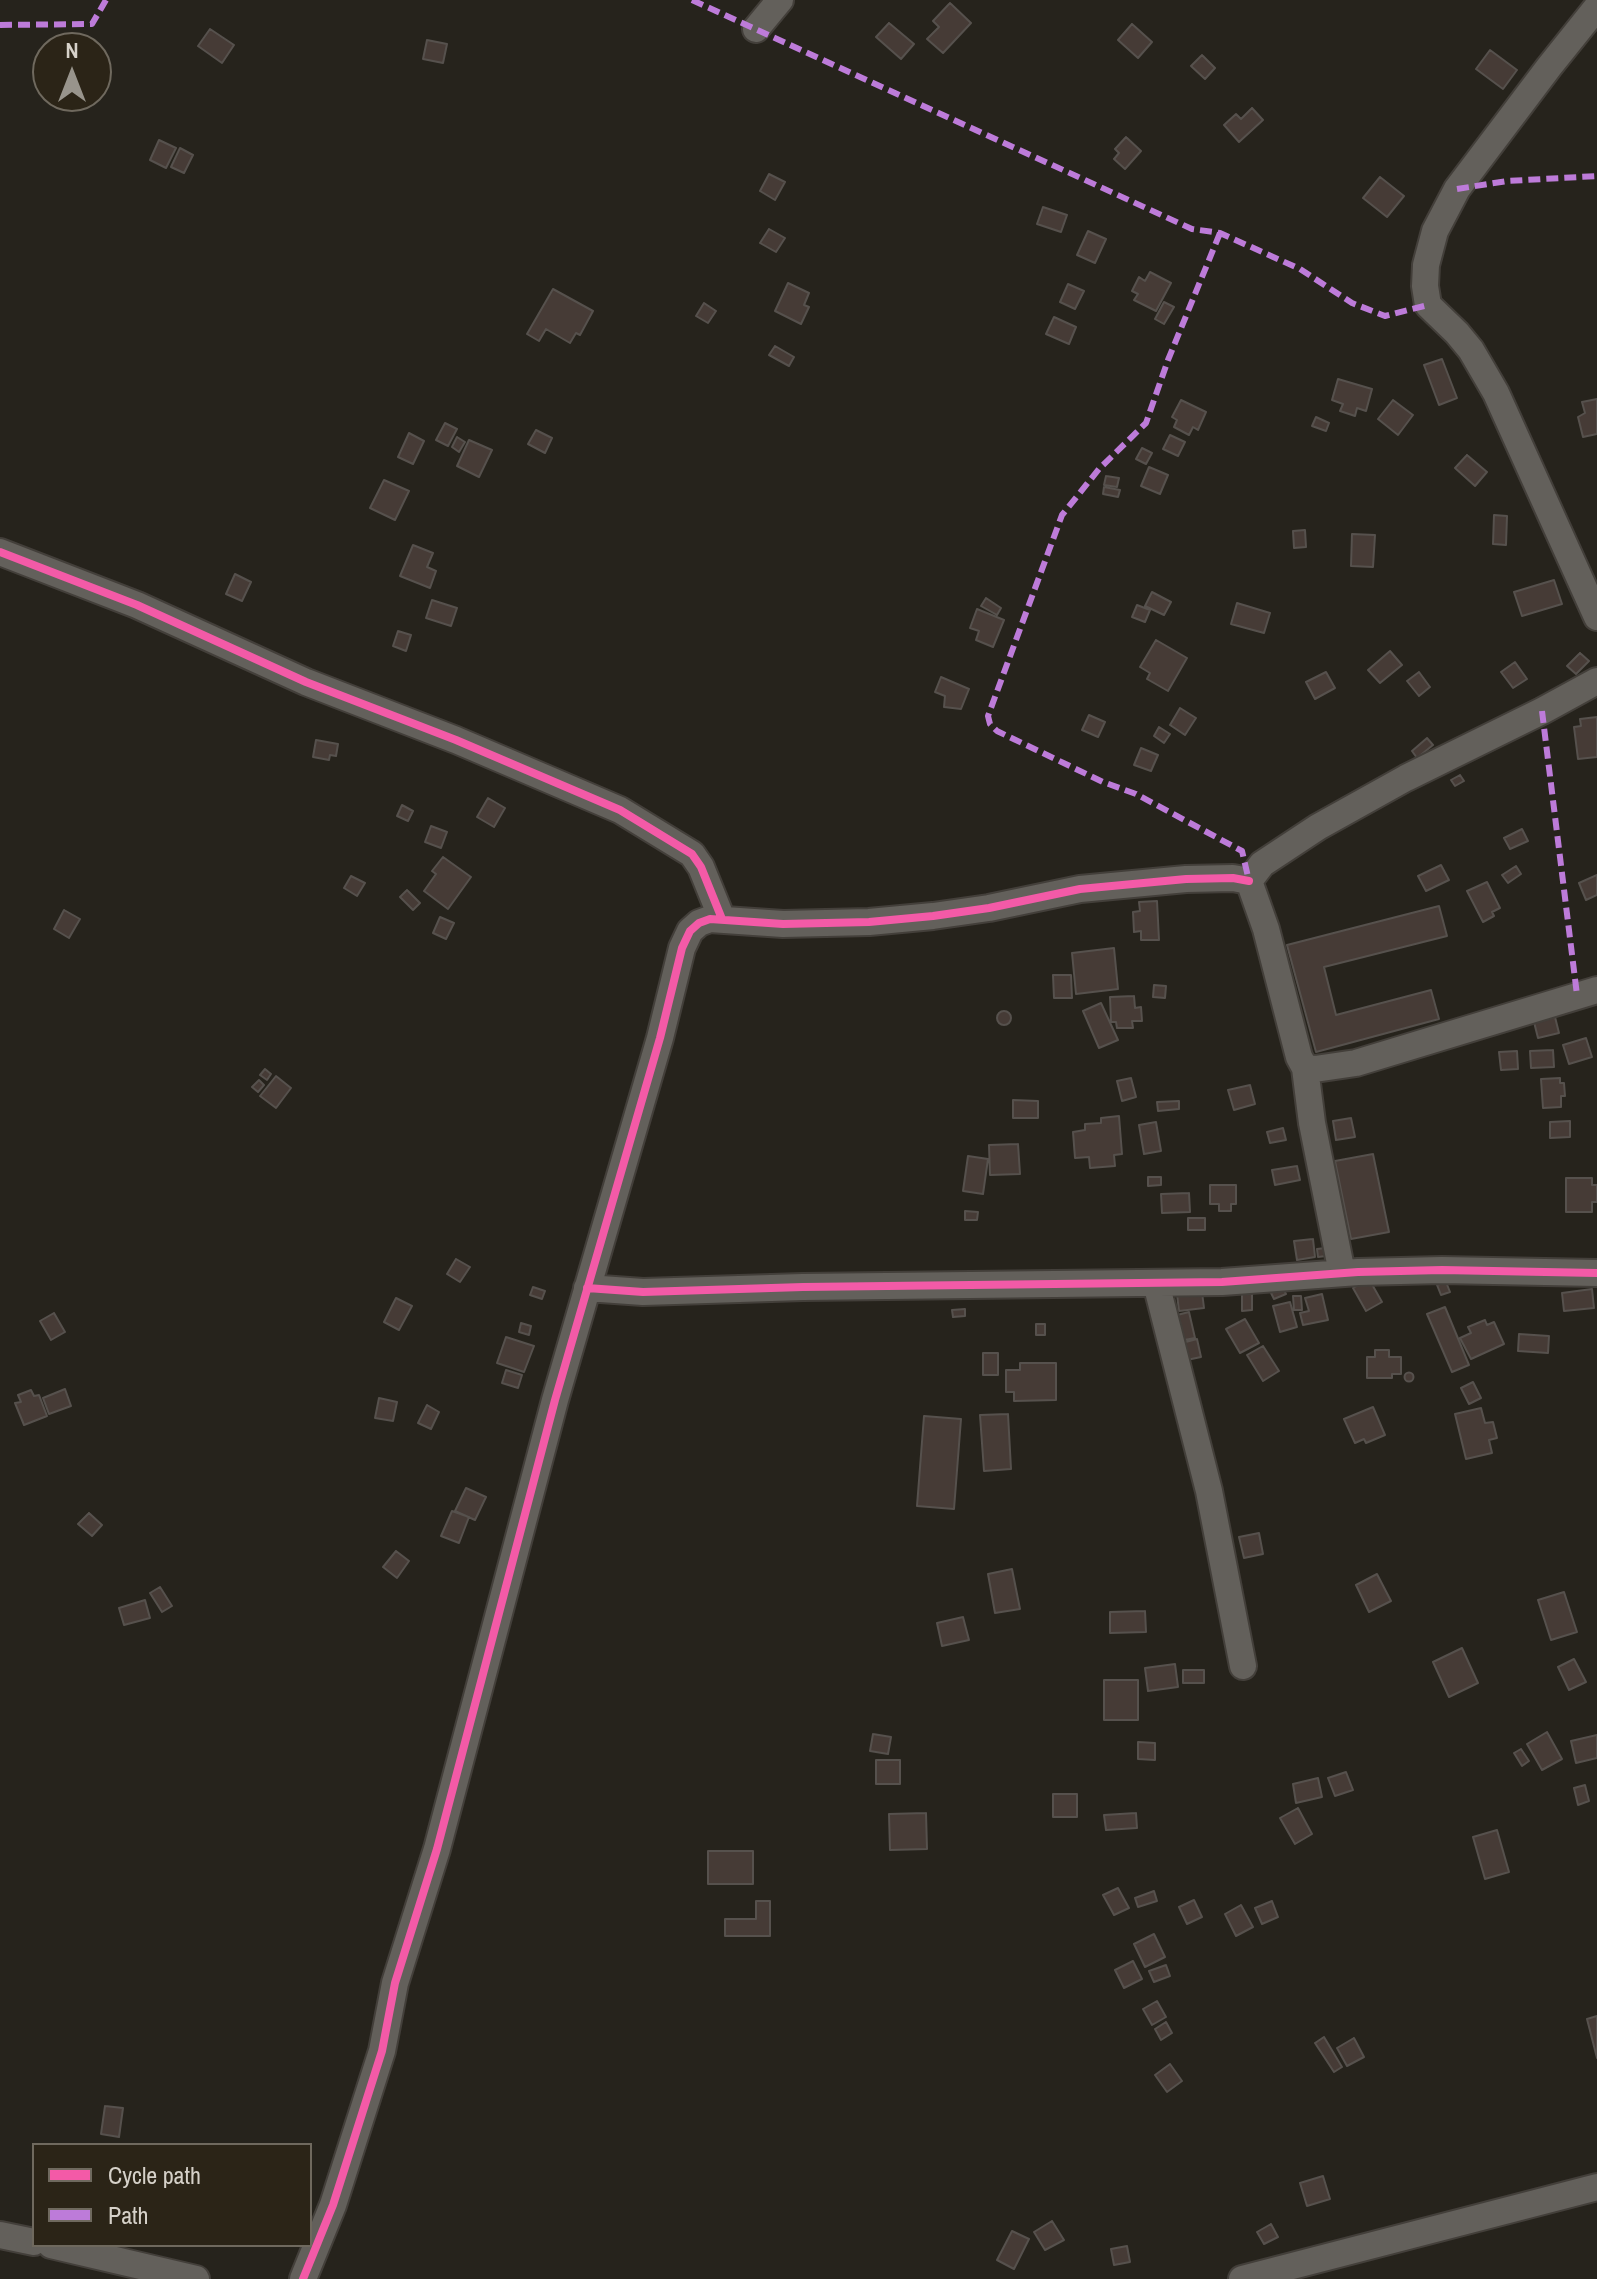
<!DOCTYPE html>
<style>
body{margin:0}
#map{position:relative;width:1597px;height:2279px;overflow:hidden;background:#26231c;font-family:"Archivo Narrow",sans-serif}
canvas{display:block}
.legend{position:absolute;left:32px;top:2143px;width:280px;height:104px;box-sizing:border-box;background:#2b2417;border:2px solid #6f695e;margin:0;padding:10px 14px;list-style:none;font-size:24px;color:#d6d1c9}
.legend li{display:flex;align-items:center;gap:16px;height:40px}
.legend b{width:40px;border:2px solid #6f695e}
.north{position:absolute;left:32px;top:32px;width:80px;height:80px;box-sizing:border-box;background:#2b2417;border:2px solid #6f695e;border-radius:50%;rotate:0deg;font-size:22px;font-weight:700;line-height:32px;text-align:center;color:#d6d1c9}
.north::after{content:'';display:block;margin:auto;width:28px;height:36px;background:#98948c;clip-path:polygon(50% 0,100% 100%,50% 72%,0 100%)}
</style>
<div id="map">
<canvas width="1597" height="2279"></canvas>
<ul class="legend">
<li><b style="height:10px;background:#f35aa7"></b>Cycle path</li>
<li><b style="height:10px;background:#bd7bd9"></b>Path</li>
</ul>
<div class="north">N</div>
</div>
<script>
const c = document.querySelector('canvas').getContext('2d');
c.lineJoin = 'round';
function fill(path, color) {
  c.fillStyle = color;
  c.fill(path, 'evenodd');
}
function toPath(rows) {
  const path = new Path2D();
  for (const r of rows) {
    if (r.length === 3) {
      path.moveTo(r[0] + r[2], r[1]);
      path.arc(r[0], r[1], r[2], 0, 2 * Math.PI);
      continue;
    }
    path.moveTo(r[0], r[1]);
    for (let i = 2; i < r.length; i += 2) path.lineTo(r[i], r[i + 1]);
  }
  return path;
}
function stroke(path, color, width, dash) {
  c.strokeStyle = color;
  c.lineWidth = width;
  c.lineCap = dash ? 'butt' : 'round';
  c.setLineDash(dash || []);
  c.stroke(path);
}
const building = toPath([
 [950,3,971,23,943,53,927,39,939,27,933,21,950,3],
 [889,23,914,44,901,59,876,37,889,23],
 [1132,24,1152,42,1138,58,1118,40,1132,24],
 [210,29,234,45,222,63,198,46,210,29],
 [427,40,447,44,443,63,423,59,427,40],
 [1490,50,1517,70,1503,89,1476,69,1490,50],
 [1202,55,1215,68,1205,79,1191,66,1202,55],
 [1252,108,1263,120,1239,142,1224,125,1236,114,1241,119,1252,108],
 [1126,137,1141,151,1125,169,1114,159,1119,153,1115,149,1126,137],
 [159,140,176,148,166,168,150,160,159,140],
 [180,148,193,155,184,173,171,167,180,148],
 [769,174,785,182,775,200,760,191,769,174],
 [1380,177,1404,196,1387,217,1363,198,1380,177],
 [1043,207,1067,215,1061,232,1037,224,1043,207],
 [769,229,785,238,776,252,760,243,769,229],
 [1088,231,1106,239,1095,263,1077,255,1088,231],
 [1150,272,1171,283,1156,311,1134,300,1138,294,1132,291,1139,277,1145,281,1150,272],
 [788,283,809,293,804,305,809,307,801,324,775,311,788,283],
 [1068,284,1084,291,1075,309,1060,302,1068,284],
 [553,289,593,311,580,335,576,333,570,343,546,329,539,341,527,334,553,289],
 [1164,302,1174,307,1164,324,1155,319,1164,302],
 [704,303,716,311,708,323,696,316,704,303],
 [1054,317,1076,327,1069,344,1046,334,1054,317],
 [775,346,794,357,789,366,769,355,775,346],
 [1442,359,1457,398,1439,405,1424,365,1442,359],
 [1338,379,1372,389,1366,411,1357,408,1355,416,1340,411,1343,404,1332,400,1338,379],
 [1597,399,1597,434,1583,437,1578,417,1585,413,1582,402,1597,399],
 [1181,400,1206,412,1198,430,1193,427,1189,435,1174,427,1177,420,1172,417,1181,400],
 [1393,400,1413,415,1398,435,1378,419,1393,400],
 [1316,417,1329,423,1326,431,1312,426,1316,417],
 [445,423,457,429,448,446,436,440,445,423],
 [536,430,552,438,545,453,528,444,536,430],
 [409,433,424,441,413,464,398,457,409,433],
 [1170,435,1185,442,1178,456,1163,449,1170,435],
 [457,437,465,442,459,452,452,447,457,437],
 [469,440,492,450,479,477,457,466,469,440],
 [1142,448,1152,453,1146,464,1136,459,1142,448],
 [1467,455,1487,472,1475,486,1455,468,1467,455],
 [1149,467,1168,475,1160,494,1141,486,1149,467],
 [1106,476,1119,478,1117,487,1104,485,1106,476],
 [384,480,409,491,395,520,370,508,384,480],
 [1104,487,1120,490,1118,497,1103,494,1104,487],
 [1494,515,1507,516,1506,545,1493,544,1494,515],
 [1305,530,1306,547,1294,548,1293,531,1305,530],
 [1352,534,1375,535,1373,567,1351,566,1352,534],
 [413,545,433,553,427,567,436,571,430,588,400,576,413,545],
 [235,574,251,582,242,601,226,594,235,574],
 [1554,580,1562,604,1522,616,1514,592,1554,580],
 [1152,592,1171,602,1164,615,1145,606,1152,592],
 [986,598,1001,608,997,615,981,606,986,598],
 [432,600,457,608,451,626,426,618,432,600],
 [1237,603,1270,613,1264,633,1231,624,1237,603],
 [1137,605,1150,610,1145,622,1132,617,1137,605],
 [977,609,1004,620,993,647,976,640,979,631,970,628,977,609],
 [398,631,411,635,406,651,393,646,398,631],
 [1156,640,1187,658,1168,691,1147,679,1150,673,1140,667,1156,640],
 [1390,651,1402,665,1380,683,1368,670,1390,651],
 [1580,653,1589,661,1576,674,1567,666,1580,653],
 [1515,662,1527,679,1513,688,1501,672,1515,662],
 [1326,672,1335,688,1315,699,1306,682,1326,672],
 [1419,672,1430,687,1419,696,1407,681,1419,672],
 [941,677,969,689,961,709,944,707,945,696,935,692,941,677],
 [1180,708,1196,718,1185,735,1170,725,1180,708],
 [1089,715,1105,722,1098,737,1082,730,1089,715],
 [1597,717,1597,757,1578,759,1574,727,1581,726,1580,719,1597,717],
 [1159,727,1170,734,1164,743,1154,736,1159,727],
 [1427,738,1433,745,1417,758,1412,751,1427,738],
 [316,740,338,744,336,756,330,755,329,760,313,757,316,740],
 [1141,748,1158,755,1151,771,1134,765,1141,748],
 [1460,775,1464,781,1455,786,1451,780,1460,775],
 [488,798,505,808,494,827,477,817,488,798],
 [402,805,413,811,408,821,397,816,402,805],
 [431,826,447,832,441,848,425,842,431,826],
 [1522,829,1528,841,1510,849,1504,838,1522,829],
 [443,857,471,877,448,909,424,891,436,874,432,871,443,857],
 [1441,865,1449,880,1426,891,1418,876,1441,865],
 [1516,866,1521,874,1508,883,1502,875,1516,866],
 [1597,875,1597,895,1586,900,1579,883,1597,875],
 [351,876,365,883,357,896,344,888,351,876],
 [1487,882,1500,908,1492,912,1494,916,1483,922,1467,891,1487,882],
 [407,890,420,903,413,910,400,897,407,890],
 [1157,901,1159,940,1141,940,1141,931,1134,932,1133,912,1140,911,1139,902,1157,901],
 [1439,906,1447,936,1324,967,1336,1015,1431,990,1439,1019,1316,1052,1287,945,1439,906],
 [64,910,80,919,69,938,54,929,64,910],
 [440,917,454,923,446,939,433,933,440,917],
 [1114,948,1118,989,1076,994,1072,953,1114,948],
 [1053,975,1071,975,1072,998,1054,998,1053,975],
 [1154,985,1166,986,1165,998,1153,997,1154,985],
 [1134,996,1135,1008,1141,1007,1142,1021,1132,1021,1133,1028,1117,1028,1116,1022,1111,1022,1110,997,1134,996],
 [1101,1003,1118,1040,1099,1048,1083,1011,1101,1003],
 [1004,1018,7],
 [1555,1017,1559,1033,1538,1038,1534,1022,1555,1017],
 [1586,1038,1592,1057,1569,1064,1563,1045,1586,1038],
 [1553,1050,1554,1067,1531,1068,1530,1051,1553,1050],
 [1517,1051,1518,1069,1501,1070,1499,1052,1517,1051],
 [265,1069,271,1074,267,1080,260,1075,265,1069],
 [276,1076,291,1088,276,1108,260,1096,276,1076],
 [1131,1078,1136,1097,1122,1101,1117,1081,1131,1078],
 [1560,1078,1560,1083,1564,1083,1565,1096,1561,1096,1561,1107,1543,1108,1541,1079,1560,1078],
 [259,1080,264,1085,258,1092,252,1087,259,1080],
 [1250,1085,1255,1104,1234,1110,1228,1090,1250,1085],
 [1013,1100,1038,1101,1038,1118,1013,1118,1013,1100],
 [1179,1101,1179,1109,1158,1111,1157,1102,1179,1101],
 [1119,1116,1122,1154,1114,1155,1115,1166,1090,1168,1089,1157,1075,1158,1073,1132,1085,1130,1085,1124,1101,1123,1101,1118,1119,1116],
 [1351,1118,1355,1137,1336,1140,1333,1121,1351,1118],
 [1570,1121,1570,1137,1550,1138,1550,1122,1570,1121],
 [1156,1122,1161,1151,1144,1154,1139,1125,1156,1122],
 [1283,1128,1286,1140,1270,1143,1267,1132,1283,1128],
 [1018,1144,1020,1174,990,1175,989,1145,1018,1144],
 [1373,1154,1389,1232,1351,1239,1335,1161,1373,1154],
 [968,1156,988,1159,983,1194,963,1191,968,1156],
 [1297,1166,1300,1180,1275,1185,1272,1170,1297,1166],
 [1148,1177,1161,1177,1161,1185,1148,1186,1148,1177],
 [1566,1178,1592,1178,1592,1185,1597,1185,1597,1202,1592,1202,1592,1212,1566,1212,1566,1178],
 [1210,1185,1236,1185,1236,1204,1231,1204,1231,1211,1219,1211,1219,1204,1210,1204,1210,1185],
 [1189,1193,1190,1212,1162,1213,1161,1194,1189,1193],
 [965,1211,978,1212,977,1220,965,1220,965,1211],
 [1188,1218,1205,1218,1205,1230,1188,1230,1188,1218],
 [1313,1239,1315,1257,1297,1260,1294,1241,1313,1239],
 [1325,1248,1326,1256,1318,1257,1317,1249,1325,1248],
 [456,1259,470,1267,460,1282,447,1274,456,1259],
 [1369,1279,1382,1302,1366,1311,1353,1288,1369,1279],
 [1446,1282,1450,1292,1441,1295,1437,1285,1446,1282],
 [533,1287,545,1291,542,1299,530,1295,533,1287],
 [1283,1288,1286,1294,1274,1299,1271,1293,1283,1288],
 [1592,1289,1594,1308,1564,1311,1562,1293,1592,1289],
 [1202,1292,1204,1308,1179,1311,1177,1294,1202,1292],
 [1242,1294,1252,1294,1252,1310,1242,1311,1242,1294],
 [1322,1294,1328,1320,1303,1325,1300,1313,1309,1311,1305,1298,1322,1294],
 [1293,1296,1301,1296,1302,1310,1294,1310,1293,1296],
 [396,1298,412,1306,399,1330,384,1322,396,1298],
 [1290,1302,1297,1327,1280,1332,1273,1306,1290,1302],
 [1445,1307,1469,1365,1452,1372,1427,1314,1445,1307],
 [965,1309,965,1316,953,1317,952,1310,965,1309],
 [1189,1312,1195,1338,1179,1341,1173,1316,1189,1312],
 [54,1313,65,1332,51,1340,40,1321,54,1313],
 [1245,1319,1259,1343,1240,1353,1226,1329,1245,1319],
 [1485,1320,1487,1325,1494,1322,1504,1344,1471,1359,1460,1338,1471,1333,1468,1327,1485,1320],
 [521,1323,531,1326,529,1335,519,1332,521,1323],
 [1036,1324,1045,1324,1045,1335,1036,1335,1036,1324],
 [1519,1334,1549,1336,1548,1353,1518,1351,1519,1334],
 [506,1337,534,1346,524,1372,497,1363,506,1337],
 [1197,1339,1201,1357,1182,1361,1178,1344,1197,1339],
 [1263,1346,1279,1371,1263,1381,1247,1355,1263,1346],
 [1375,1350,1389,1350,1389,1357,1401,1357,1401,1374,1392,1374,1392,1378,1367,1378,1367,1357,1375,1357,1375,1350],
 [983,1353,998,1353,998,1375,983,1375,983,1353],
 [1020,1363,1056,1363,1056,1400,1014,1401,1014,1392,1006,1392,1006,1370,1020,1370,1020,1363],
 [506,1370,522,1375,518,1388,502,1383,506,1370],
 [1409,1377,4.5],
 [1473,1382,1481,1398,1469,1404,1461,1388,1473,1382],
 [65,1389,71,1406,49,1414,43,1398,65,1389],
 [31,1390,34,1396,39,1395,47,1416,24,1425,15,1403,21,1402,18,1395,31,1390],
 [379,1398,397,1402,393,1421,375,1418,379,1398],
 [427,1405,439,1412,431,1429,418,1423,427,1405],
 [1373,1407,1385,1435,1366,1443,1364,1439,1355,1443,1344,1419,1373,1407],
 [1481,1408,1485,1423,1493,1422,1497,1438,1489,1440,1492,1453,1466,1459,1455,1414,1481,1408],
 [1008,1414,1011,1469,984,1471,980,1415,1008,1414],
 [924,1416,961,1419,954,1509,917,1506,924,1416],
 [466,1488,486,1497,475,1520,455,1511,466,1488],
 [452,1511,469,1517,459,1543,441,1536,452,1511],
 [89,1513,102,1525,92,1536,78,1524,89,1513],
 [1259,1533,1263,1554,1244,1558,1239,1537,1259,1533],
 [396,1551,409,1561,397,1578,383,1567,396,1551],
 [1012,1569,1020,1609,995,1613,988,1574,1012,1569],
 [1377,1574,1391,1601,1369,1612,1356,1585,1377,1574],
 [160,1587,172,1606,162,1612,150,1593,160,1587],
 [1564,1592,1577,1632,1551,1640,1538,1600,1564,1592],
 [145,1600,150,1618,124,1625,119,1608,145,1600],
 [1145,1611,1146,1632,1110,1633,1110,1612,1145,1611],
 [963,1617,969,1640,942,1646,937,1623,963,1617],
 [1462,1648,1478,1683,1449,1697,1433,1662,1462,1648],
 [1574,1659,1586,1682,1569,1690,1558,1667,1574,1659],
 [1175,1664,1178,1687,1148,1691,1145,1668,1175,1664],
 [1183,1670,1204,1670,1204,1683,1183,1683,1183,1670],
 [1104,1680,1138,1680,1138,1720,1104,1720,1104,1680],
 [1547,1732,1562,1759,1542,1770,1527,1744,1547,1732],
 [873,1734,891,1737,888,1754,870,1751,873,1734],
 [1597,1735,1597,1758,1576,1763,1571,1741,1597,1735],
 [1138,1742,1155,1743,1155,1760,1138,1759,1138,1742],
 [1521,1749,1529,1761,1522,1766,1514,1753,1521,1749],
 [876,1760,900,1760,900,1784,876,1784,876,1760],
 [1346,1772,1353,1790,1335,1796,1328,1778,1346,1772],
 [1318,1778,1322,1797,1296,1803,1293,1784,1318,1778],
 [1585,1785,1589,1801,1578,1805,1574,1788,1585,1785],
 [1053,1794,1077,1794,1077,1817,1053,1817,1053,1794],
 [1298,1808,1312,1834,1295,1844,1280,1818,1298,1808],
 [926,1813,927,1849,890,1850,889,1814,926,1813],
 [1136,1813,1137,1828,1106,1830,1104,1815,1136,1813],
 [1497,1830,1509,1872,1485,1879,1473,1837,1497,1830],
 [708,1851,753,1851,753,1884,708,1884,708,1851],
 [1118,1888,1129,1908,1114,1915,1103,1895,1118,1888],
 [1154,1891,1157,1901,1138,1907,1135,1898,1154,1891],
 [1194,1900,1202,1917,1187,1924,1179,1907,1194,1900],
 [756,1901,770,1901,770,1936,725,1936,725,1919,756,1919,756,1901],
 [1272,1901,1278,1917,1262,1924,1255,1908,1272,1901],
 [1241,1905,1253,1927,1236,1936,1225,1914,1241,1905],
 [1154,1934,1165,1957,1145,1967,1134,1944,1154,1934],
 [1133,1961,1142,1979,1124,1988,1115,1970,1133,1961],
 [1166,1965,1170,1976,1154,1982,1149,1971,1166,1965],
 [1157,2001,1166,2017,1152,2025,1143,2009,1157,2001],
 [1597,2016,1597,2058,1587,2019,1597,2016],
 [1166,2022,1172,2033,1161,2040,1155,2029,1166,2022],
 [1324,2037,1342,2067,1334,2072,1315,2043,1324,2037],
 [1354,2038,1364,2057,1347,2066,1337,2048,1354,2038],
 [1170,2064,1182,2081,1167,2092,1155,2075,1170,2064],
 [105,2106,123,2108,119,2137,101,2134,105,2106],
 [1323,2176,1330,2199,1307,2206,1300,2183,1323,2176],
 [1052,2221,1064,2240,1045,2250,1034,2232,1052,2221],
 [1271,2224,1278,2237,1264,2244,1257,2232,1271,2224],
 [1012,2231,1029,2239,1014,2269,997,2260,1012,2231],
 [1127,2246,1130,2262,1114,2265,1111,2249,1127,2246]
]);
fill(building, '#463b36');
stroke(building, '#56514d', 2);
const minor = toPath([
 [1597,7,1549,67,1457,189,1435,231,1426,265,1425,286,1428,305,1457,333,1471,350,1496,393,1597,617],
 [756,29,780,0],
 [0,552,137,605,306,682,456,740,620,810,692,854,701,867,722,919],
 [1249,881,1266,929,1299,1057,1305,1068,1312,1123,1342,1273],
 [1249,881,1262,864,1318,827,1406,778,1542,711,1597,681],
 [1305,1068,1315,1069,1356,1063,1597,990],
 [1156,1283,1209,1491,1243,1666],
 [587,1288,643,1292,803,1287,1222,1282,1358,1272,1442,1270,1597,1273],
 [0,2235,34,2242],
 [51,2245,196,2279],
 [303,2279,333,2205,382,2051,395,1983,437,1849,555,1400,660,1038,682,948,690,931,699,923,710,919,783,924,869,922,933,916,989,908,1080,889,1186,879,1233,878,1249,881],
 [1242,2279,1597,2187]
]);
stroke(minor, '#433f3a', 30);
stroke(minor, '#63605b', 26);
stroke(toPath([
 [692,0,1192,229,1220,233,1300,269,1352,303,1385,316,1428,305],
 [0,25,92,24,106,0],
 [1457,189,1507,181,1597,176],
 [1220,233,1168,360,1146,423,1099,469,1062,515,988,716,990,724,997,731,1103,782,1136,794,1242,851,1249,881],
 [1542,711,1577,995]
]), '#bd7bd9', 6, [12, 6]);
stroke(toPath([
 [0,552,137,605,306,682,456,740,620,810,692,854,701,867,722,919],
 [587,1288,643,1292,803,1287,1222,1282,1358,1272,1442,1270,1597,1273],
 [303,2279,333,2205,382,2051,395,1983,437,1849,555,1400,660,1038,682,948,690,931,699,923,710,919,783,924,869,922,933,916,989,908,1080,889,1186,879,1233,878,1249,881]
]), '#f35aa7', 8);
</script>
